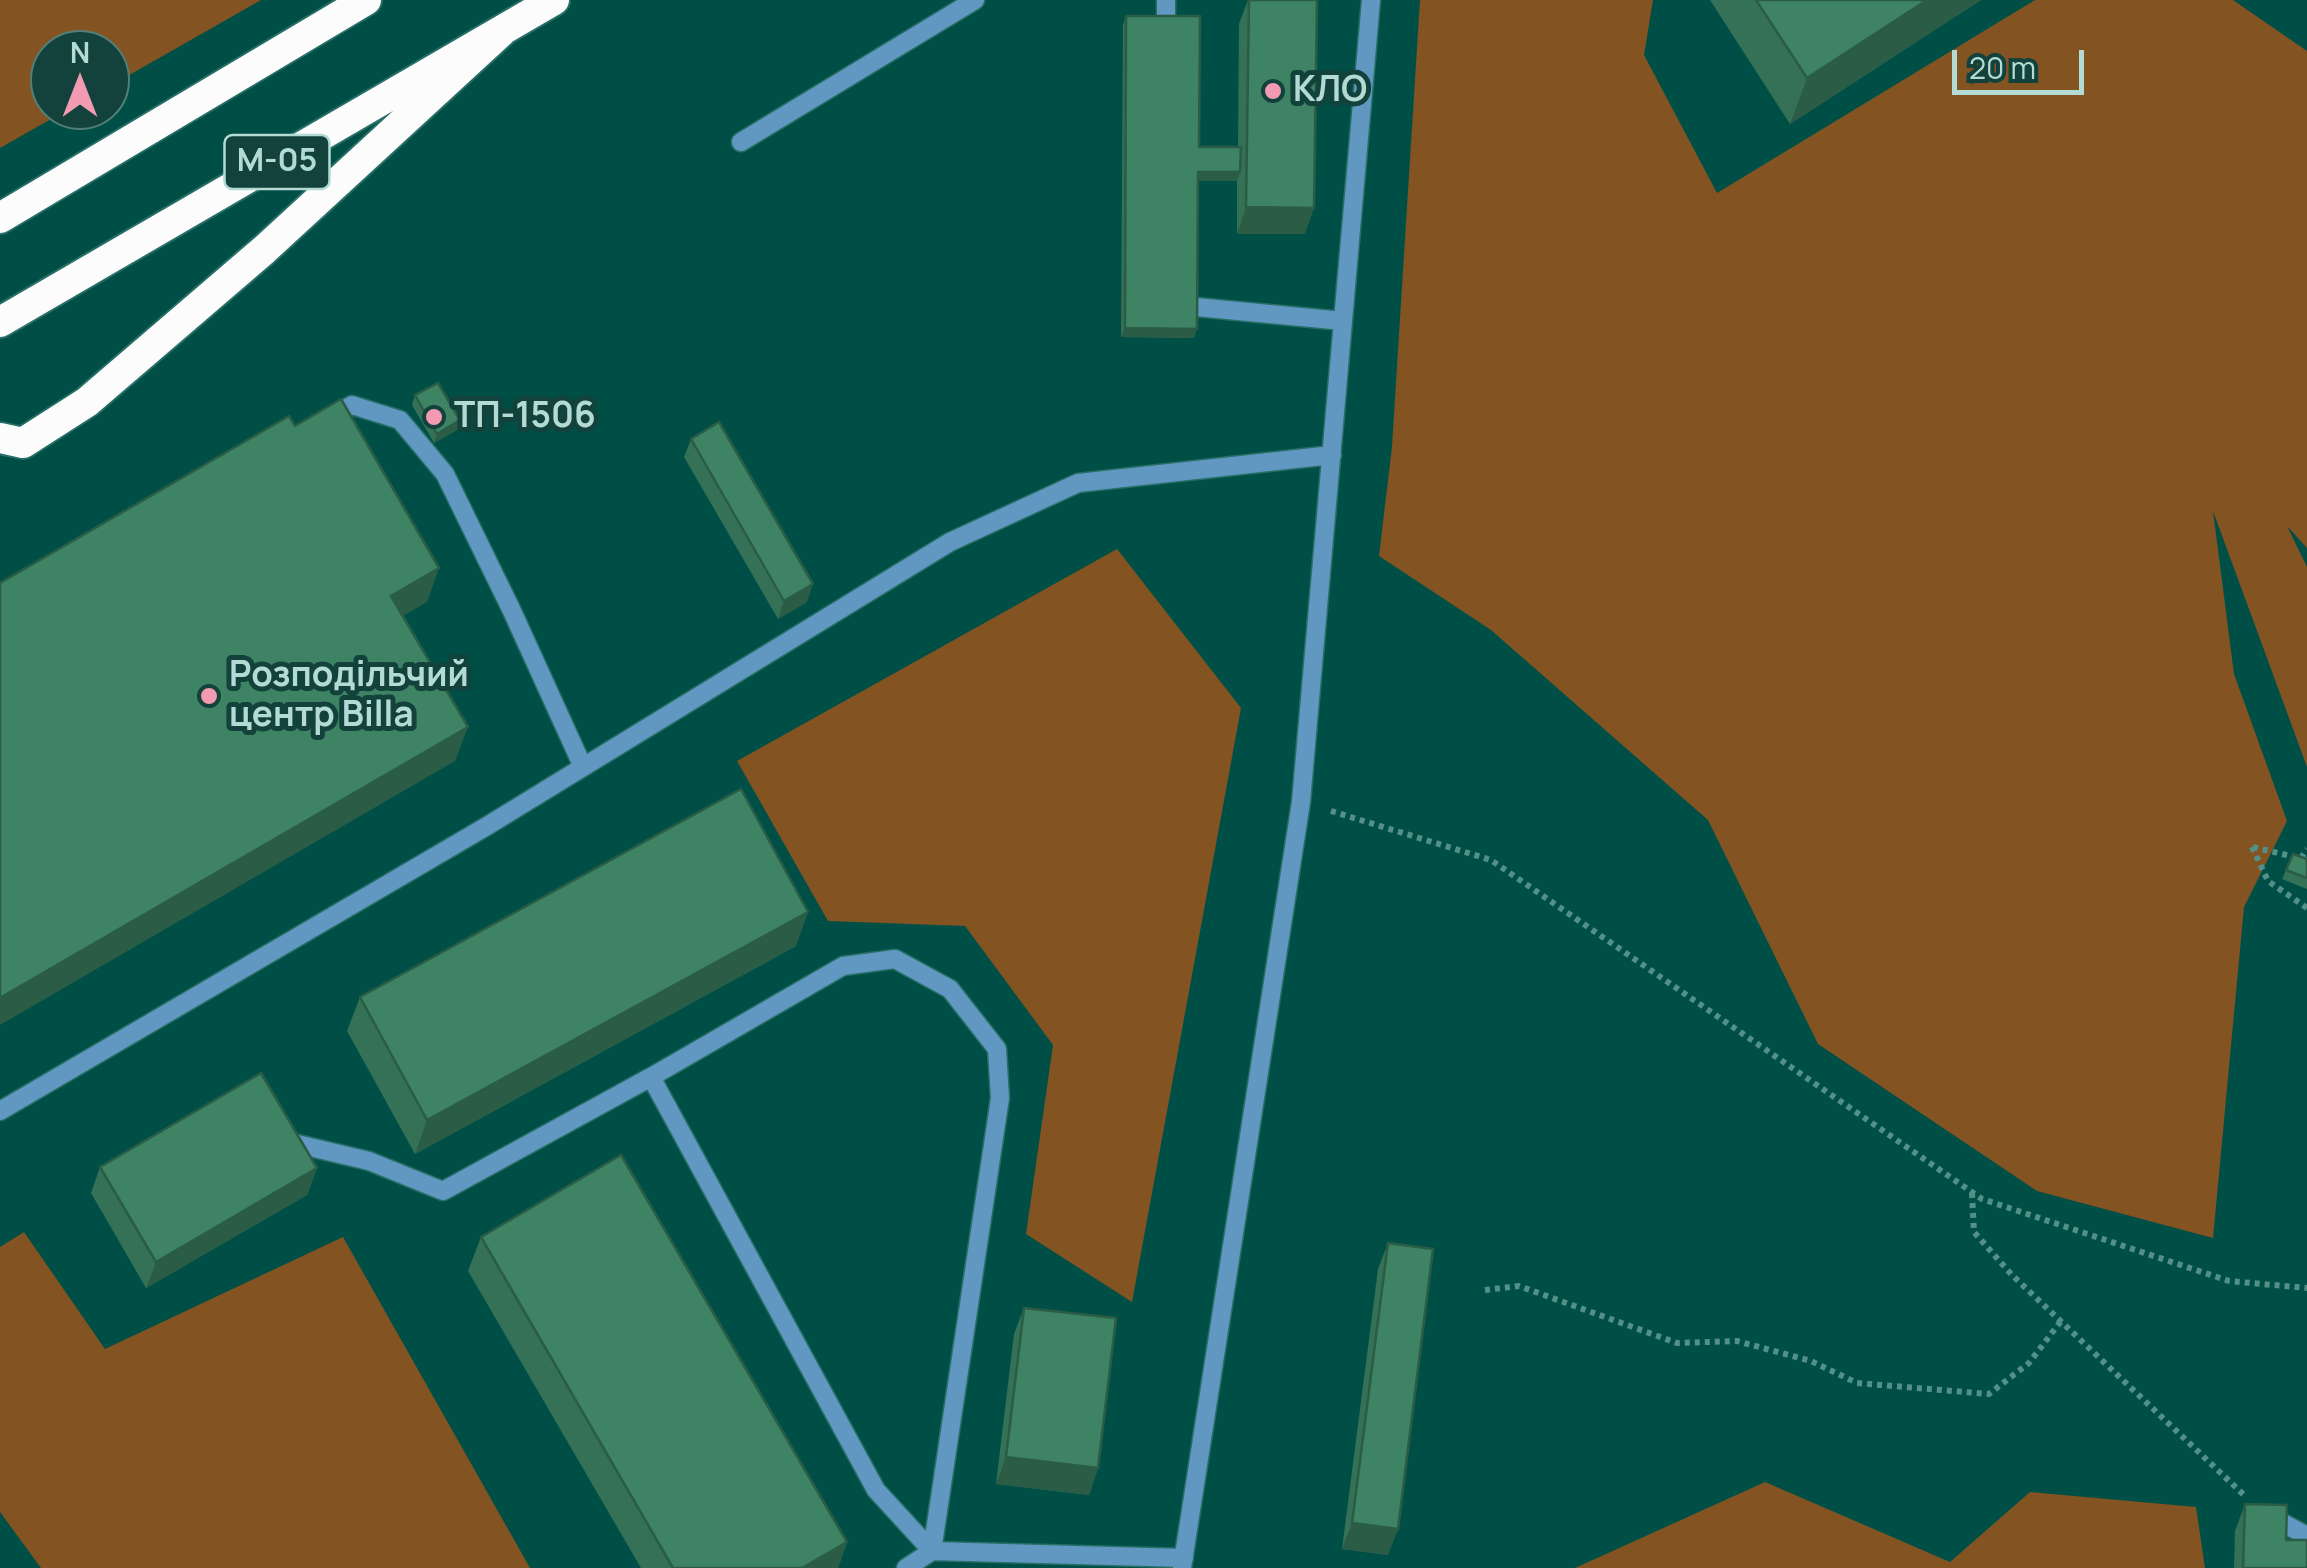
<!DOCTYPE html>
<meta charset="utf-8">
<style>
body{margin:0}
#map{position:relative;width:2307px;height:1568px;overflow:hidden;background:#004f47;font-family:Manrope,sans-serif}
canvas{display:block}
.north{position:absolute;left:30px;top:30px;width:100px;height:100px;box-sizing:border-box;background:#12423b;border:2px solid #527f78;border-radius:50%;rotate:0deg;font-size:28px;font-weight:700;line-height:40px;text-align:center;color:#b3dbd3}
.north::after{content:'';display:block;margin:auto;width:35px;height:45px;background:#f19ab1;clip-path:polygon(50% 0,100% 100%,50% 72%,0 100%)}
.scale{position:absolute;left:1952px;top:50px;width:132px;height:45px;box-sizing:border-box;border:5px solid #b3dbd3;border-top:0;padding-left:12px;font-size:30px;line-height:35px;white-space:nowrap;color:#b3dbd3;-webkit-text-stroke:8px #12423b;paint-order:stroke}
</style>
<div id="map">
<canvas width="2307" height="1568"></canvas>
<div class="north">N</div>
<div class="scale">20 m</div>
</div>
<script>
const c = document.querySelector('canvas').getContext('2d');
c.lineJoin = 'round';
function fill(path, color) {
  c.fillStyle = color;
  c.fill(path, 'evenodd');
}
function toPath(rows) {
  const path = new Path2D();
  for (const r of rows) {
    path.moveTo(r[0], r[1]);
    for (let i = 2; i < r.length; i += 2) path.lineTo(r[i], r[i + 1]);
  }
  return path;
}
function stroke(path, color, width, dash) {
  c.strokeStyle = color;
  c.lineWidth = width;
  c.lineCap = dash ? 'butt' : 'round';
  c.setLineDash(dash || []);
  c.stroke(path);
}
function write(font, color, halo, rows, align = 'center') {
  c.font = font + ' Manrope,sans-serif';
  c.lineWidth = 10;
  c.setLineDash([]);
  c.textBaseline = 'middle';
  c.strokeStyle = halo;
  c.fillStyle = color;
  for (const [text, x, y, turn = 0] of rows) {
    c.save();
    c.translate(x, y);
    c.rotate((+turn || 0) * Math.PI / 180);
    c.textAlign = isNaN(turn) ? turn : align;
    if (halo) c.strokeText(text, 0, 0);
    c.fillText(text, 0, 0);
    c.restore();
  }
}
fill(toPath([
 [0,0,261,0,110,86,110,50,50,50,50,110,67,110,0,148],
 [1420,0,1653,0,1644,55,1717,193,2035,0,2233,0,2307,51,2307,548,2287,526,2307,567,2307,767,2213,511,2234,674,2287,821,2244,907,2213,1238,2037,1191,1818,1044,1708,820,1491,630,1379,556,1392,447],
 [1117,549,1241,708,1132,1302,1026,1234,1053,1045,965,926,828,921,737,761],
 [24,1232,105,1349,343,1237,530,1568,41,1568,0,1512,0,1247],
 [1765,1482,1950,1562,2030,1492,2196,1507,2205,1568,1575,1568]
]), '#835322');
const minor = toPath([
 [1166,37,1166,0],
 [741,142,975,0],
 [1175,305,1343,321],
 [325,420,352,405,400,420,445,474,512,611,583,767],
 [651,1077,876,1490,932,1551,1184,1558],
 [0,1111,487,826,950,542,1078,483,1332,455],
 [293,1143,369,1161,443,1191,651,1077,843,966,895,959,950,989,997,1049,1000,1098,932,1551,906,1568],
 [2268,1515,2307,1536],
 [1182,1568,1301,802,1371,0]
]);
const highway = toPath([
 [0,218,366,0],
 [0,322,554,0],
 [0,438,23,443,87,402,264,250,501,32]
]);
stroke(minor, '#276e66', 21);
stroke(highway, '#276e66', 34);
stroke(toPath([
 [1331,811,1491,860,1982,1199,2229,1281,2307,1288],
 [2252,847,2268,881,2307,908],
 [2253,847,2307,860],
 [2301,858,2307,849],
 [1972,1193,1974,1232,2011,1274,2245,1496],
 [1485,1290,1519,1286,1677,1343,1737,1341,1811,1361,1857,1383,1989,1394,2029,1363,2061,1321]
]), '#539088', 6, [5, 5]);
stroke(minor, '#6098c2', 18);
stroke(highway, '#fcfcfc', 30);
fill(toPath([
 [1248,0,1317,0,1305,234,1237,234,1237,181,1198,181,1194,338,1121,337,1123,25,1126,16,1199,147,1238,147,1239,24],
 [1710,0,1981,0,1790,124],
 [415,395,460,420,457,430,434,443,412,405],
 [691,439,807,602,778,619,684,457],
 [2307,859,2307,889,2282,879,2286,870],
 [796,946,415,1154,347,1031,360,997],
 [100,1167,317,1168,307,1195,146,1288,91,1193],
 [481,1237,847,1542,838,1568,641,1568,468,1271],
 [1388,1243,1388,1555,1342,1549,1378,1269],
 [1024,1308,1098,1468,1089,1495,996,1484,1014,1334],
 [2245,1504,2286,1540,2307,1568,2234,1568,2235,1531]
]), '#347156');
fill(toPath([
 [1927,0,1981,0,1790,124,1807,78],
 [1198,172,1240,172,1237,181,1195,181],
 [1246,207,1314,208,1305,234,1237,234],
 [1125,328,1197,329,1194,338,1121,337],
 [460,420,457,430,434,443,437,434],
 [439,568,427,602,379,630,391,596],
 [813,584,807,602,778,619,784,601],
 [468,727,455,761,0,1025,0,998],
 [808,912,796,946,415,1154,427,1120],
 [317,1168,307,1195,146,1288,156,1262],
 [1006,1457,1098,1468,1089,1495,996,1484],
 [1352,1523,1398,1529,1388,1555,1342,1549],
 [847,1542,838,1568,802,1568]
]), '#2b5c46');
const building = toPath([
 [1249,0,1317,0,1314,208,1246,207,1249,0],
 [1756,0,1927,0,1807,78,1756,0],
 [1126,16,1200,16,1199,147,1241,147,1240,172,1198,172,1197,329,1125,328,1126,16],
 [438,383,460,420,437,434,415,395,438,383],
 [341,399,439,568,391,596,468,727,0,998,0,583,289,416,295,426,341,399],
 [719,422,813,584,784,601,691,439,719,422],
 [741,789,808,912,427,1120,360,997,741,789],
 [2293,854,2307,859,2307,878,2286,870,2293,854],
 [261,1073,317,1168,156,1262,100,1167,261,1073],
 [621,1155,847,1542,802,1568,673,1568,481,1237,621,1155],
 [1388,1243,1433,1249,1398,1529,1352,1523,1388,1243],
 [1024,1308,1116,1318,1098,1468,1006,1457,1024,1308],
 [2245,1504,2287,1505,2286,1540,2307,1540,2307,1568,2243,1568,2245,1504]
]);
fill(building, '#3d8364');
stroke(building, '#2b5c46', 2.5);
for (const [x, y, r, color] of [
 [1273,91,10,"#f19ab1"],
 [434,417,10,"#f19ab1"],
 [209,696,10,"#f19ab1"]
]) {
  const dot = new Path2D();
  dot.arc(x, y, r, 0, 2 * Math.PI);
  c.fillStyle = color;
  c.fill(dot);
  stroke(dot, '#12423b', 4);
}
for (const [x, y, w] of [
 [277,162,105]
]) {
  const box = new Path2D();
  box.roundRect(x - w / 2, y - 27, w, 54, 8);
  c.fillStyle = '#12423b';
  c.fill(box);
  stroke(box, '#b3dbd3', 2.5);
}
write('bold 32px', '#b3dbd3', null, [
 ["М-05",277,162]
]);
write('bold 35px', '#b3dbd3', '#12423b', [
 ["КЛО",1293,91],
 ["ТП-1506",454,417],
 ["Розподільчий",229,676],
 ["центр Billa",229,716]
], 'left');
</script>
